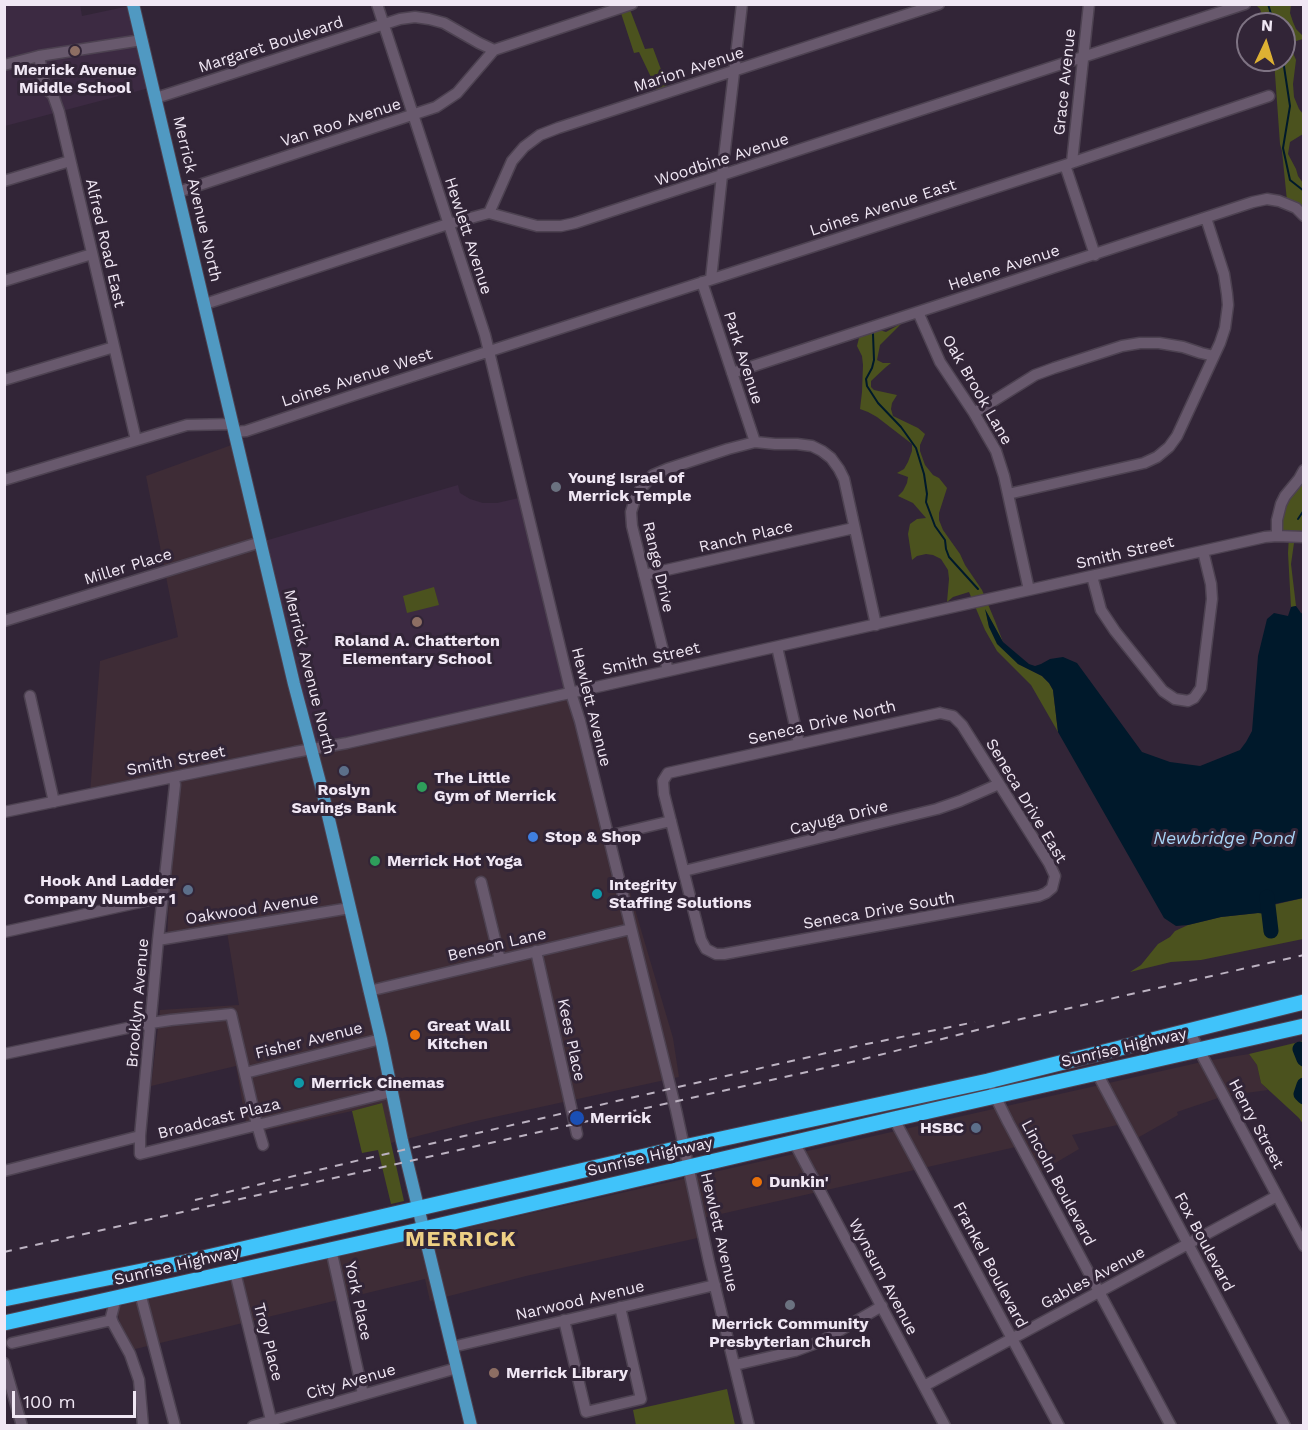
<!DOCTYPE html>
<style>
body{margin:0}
#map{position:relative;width:1308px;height:1430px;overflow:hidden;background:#322537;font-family:"Work Sans",sans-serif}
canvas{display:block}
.frame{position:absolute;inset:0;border:6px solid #f0e7f4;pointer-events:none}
.north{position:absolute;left:1236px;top:12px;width:60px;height:60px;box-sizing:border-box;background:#322537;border:2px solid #7e7383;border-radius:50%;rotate:4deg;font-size:16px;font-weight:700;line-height:24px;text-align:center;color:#f0e7f4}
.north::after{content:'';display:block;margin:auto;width:21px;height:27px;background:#ddb133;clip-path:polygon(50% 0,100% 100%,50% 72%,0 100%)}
.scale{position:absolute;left:12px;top:1391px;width:124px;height:27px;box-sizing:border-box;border:3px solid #f0e7f4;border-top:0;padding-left:8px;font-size:18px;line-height:21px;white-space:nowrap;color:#f0e7f4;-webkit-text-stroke:4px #322537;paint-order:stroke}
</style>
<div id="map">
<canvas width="1308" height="1430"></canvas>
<div class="frame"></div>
<div class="north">N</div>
<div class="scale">100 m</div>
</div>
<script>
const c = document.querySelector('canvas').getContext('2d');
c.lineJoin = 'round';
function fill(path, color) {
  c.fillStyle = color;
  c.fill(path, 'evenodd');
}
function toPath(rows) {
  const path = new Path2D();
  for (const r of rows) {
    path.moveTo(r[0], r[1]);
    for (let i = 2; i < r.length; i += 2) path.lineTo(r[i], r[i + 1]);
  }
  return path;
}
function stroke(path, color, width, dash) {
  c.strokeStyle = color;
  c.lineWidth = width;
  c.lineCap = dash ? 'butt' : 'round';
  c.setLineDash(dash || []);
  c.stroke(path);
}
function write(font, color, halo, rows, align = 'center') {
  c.font = font + ' "Work Sans",sans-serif';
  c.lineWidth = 6;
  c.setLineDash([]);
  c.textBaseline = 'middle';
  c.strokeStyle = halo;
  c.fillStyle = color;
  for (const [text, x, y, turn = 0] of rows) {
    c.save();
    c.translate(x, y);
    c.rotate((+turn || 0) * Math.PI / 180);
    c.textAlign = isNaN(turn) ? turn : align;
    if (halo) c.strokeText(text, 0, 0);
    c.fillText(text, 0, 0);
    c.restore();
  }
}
fill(toPath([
 [237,443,311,750,571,693,673,1038,679,1077,476,1121,391,1143,381,1103,352,1111,248,1134,236,1066,151,1086,160,1010,239,1005,227,932,167,943,174,777,90,794,100,661,178,637,146,476],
 [1249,1054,1257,1065,1261,1083,1268,1090,1224,1096,1177,1112,1178,1115,1132,1141,1122,1124,1072,1135,1079,1149,1035,1175,1020,1146,699,1219,702,1237,526,1276,430,1301,425,1279,127,1351,116,1307,1206,1061]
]), '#3e2c36');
fill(toPath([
 [5,5,80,5,82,16,134,5,153,87,5,126],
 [458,485,460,493,470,499,483,503,497,503,523,497,571,693,311,750,261,542]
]), '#3c2a42');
fill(toPath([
 [1256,5,1291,5,1290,13,1293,22,1296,29,1303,36,1303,39,1296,41,1291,48,1296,60,1293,84,1294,97,1299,109,1303,114,1303,134,1290,142,1288,154,1296,169,1298,176,1303,183,1303,210,1287,201,1282,151,1280,144,1274,60,1284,60,1284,24,1265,24,1260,9],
 [629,7,645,49,653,48,669,91,659,94,639,52,634,53,620,10],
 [902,323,880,345,877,360,883,363,891,363,886,367,871,381,871,387,874,390,897,395,892,403,891,409,893,416,918,428,925,434,920,445,920,451,925,465,933,475,939,478,947,488,939,513,939,520,943,530,960,554,965,565,982,590,995,621,1003,642,986,611,989,627,1018,664,1042,676,1049,683,1053,690,1058,732,1031,685,997,651,985,630,969,592,953,597,947,602,949,579,948,570,941,559,933,555,926,554,917,556,912,560,908,534,910,524,917,519,926,518,913,503,898,496,903,491,907,483,908,477,897,473,904,469,908,462,912,451,912,444,877,417,868,412,860,409,862,392,863,365,862,356,857,346,859,338,863,334,876,329,886,332],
 [1303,480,1303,536,1295,536,1291,564,1296,606,1291,607,1288,553,1289,536,1278,535,1284,505,1298,489],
 [434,587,439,605,407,613,403,596],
 [1303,898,1303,939,1201,960,1171,962,1130,972,1141,965,1158,944,1170,937,1175,931,1188,925,1221,917,1258,913,1269,914,1269,906],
 [1303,1041,1304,1041,1303,1124,1299,1118,1261,1083,1257,1065,1249,1054],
 [382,1103,404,1201,391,1204,378,1150,362,1153,352,1111],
 [727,1389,735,1425,636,1425,633,1410]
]), '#4b521e');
fill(toPath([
 [1296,606,1301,613,1304,614,1303,898,1270,905,1270,912,1269,914,1258,913,1221,917,1188,925,1176,926,1164,918,1058,732,1053,690,1049,683,1042,676,1018,664,997,644,989,627,985,609,1003,642,1029,664,1035,666,1041,664,1050,659,1063,657,1077,663,1142,752,1170,762,1200,766,1240,750,1246,742,1252,731,1258,656,1267,619,1274,613,1288,616,1291,607]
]), '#00192b');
stroke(toPath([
 [1268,4,1274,24],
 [1283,60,1290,106,1283,148,1290,180,1304,191],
 [873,334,874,360,872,368,866,379,867,386,878,403,901,427,916,448,924,474,927,494,926,502,935,526,945,540,946,549,949,557,978,589],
 [1298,519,1304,510]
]), '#00192b', 2);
stroke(toPath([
 [1267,897,1271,931],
 [1300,1049,1304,1059],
 [1304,1085,1301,1094,1304,1097]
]), '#00192b', 15);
const minor = toPath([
 [377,4,485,335,571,693,580,721,676,1110,709,1262,749,1426],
 [39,56,45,88,53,95,59,112,136,440],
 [4,65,39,56,142,40],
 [156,98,400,19,415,17,429,19,444,23,479,43,494,50,632,4],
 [1072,162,1089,4],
 [1065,165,1095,255],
 [4,181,70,161],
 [178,192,436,107,457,93,494,50],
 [489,213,512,161,524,147,540,135,558,128,939,4],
 [711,279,722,175,742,4],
 [4,281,92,254],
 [702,282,755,442],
 [205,304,448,224,489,213,537,226,561,226,575,223,1245,4],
 [918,312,940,362,974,413,996,451,1004,476,1029,590],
 [732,373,1253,202,1267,199,1279,201,1296,208,1304,216],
 [4,380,114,347],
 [974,413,1035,375,1054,368,1122,346,1140,343,1159,343,1183,347,1201,353,1214,356],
 [235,432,246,431,354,395,1065,165,1269,96],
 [4,480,187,425,233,424],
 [1008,494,1144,463,1157,457,1169,447,1177,436,1220,343,1225,328,1228,305,1227,294,1224,274,1206,218],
 [1277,536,1277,520,1281,504,1285,496,1299,479,1304,470],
 [644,575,854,528],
 [1092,576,1101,610,1115,631,1163,691,1175,699,1188,701,1194,698,1201,688,1212,599,1211,584,1203,551],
 [4,621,261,542],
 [777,647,799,743],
 [668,671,632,526,631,512,635,499,642,487,653,475,667,469,728,449,755,442,775,444,797,444,812,446,822,451,831,458,839,469,844,479,876,625],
 [30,696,54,802],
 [940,713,953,716,962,725,1049,863,1055,876,1052,888,1046,893,1039,896,724,954,716,954,706,949,701,940,664,794,663,781,668,773,940,713],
 [174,777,175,785,158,940,140,1136,140,1154,391,1092],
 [4,812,295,752,347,743,1265,537,1277,536,1304,537],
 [608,836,671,821],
 [684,871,937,809,960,801,999,784],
 [481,882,500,960],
 [4,932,163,897],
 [158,940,350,908],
 [536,951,577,1134],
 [369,991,631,929],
 [1189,1031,1304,1246],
 [4,1054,151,1023,171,1020,231,1014,257,1125,263,1145],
 [245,1073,381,1039],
 [1097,1073,1285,1426],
 [993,1092,1008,1122,1171,1426],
 [894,1119,1059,1426],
 [794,1142,945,1426],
 [4,1171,140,1136],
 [331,1249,363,1394],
 [235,1272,271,1420],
 [140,1293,175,1426],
 [116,1298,111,1317,113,1323,130,1354,139,1380,143,1426],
 [564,1320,586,1412,641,1399,620,1307],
 [12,1343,112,1320],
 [452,1347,715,1285],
 [4,1363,22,1426],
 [735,1365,795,1351,822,1341,882,1306],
 [924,1386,1277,1196],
 [253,1426,457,1368]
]);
const major = toPath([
 [133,4,294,684,322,790,381,1039,402,1141,471,1426]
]);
const highway = toPath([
 [4,1299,186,1262,684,1147,988,1081,1304,1002],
 [4,1323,424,1229,894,1119,1304,1026]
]);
stroke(minor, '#4d4251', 13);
stroke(major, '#4d4251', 14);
stroke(highway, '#4d4251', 17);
stroke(minor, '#68596d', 10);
stroke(major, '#5099c2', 12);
stroke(highway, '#40c3fa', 15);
stroke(toPath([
 [195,1200,364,1159,857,1046,975,1022],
 [4,1252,860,1060,1008,1022,1304,955]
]), '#bcb2c1', 2, [8, 8]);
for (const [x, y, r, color] of [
 [75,51,6,"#8d6e63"],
 [556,487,6,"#6b7280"],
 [417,622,6,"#8d6e63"],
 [344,771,6,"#5c6f8a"],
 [422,787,6,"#2e9e5b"],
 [533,837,6,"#3f7fe0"],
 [375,861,6,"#2e9e5b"],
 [188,890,6,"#5c6f8a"],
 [597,894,6,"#0f9aa8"],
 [415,1035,6,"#e8710a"],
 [299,1083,6,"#0f9aa8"],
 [577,1118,8,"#1a4fb4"],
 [976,1128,6,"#5c6f8a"],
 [757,1182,6,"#e8710a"],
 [790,1305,6,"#6b7280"],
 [494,1373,6,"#8d6e63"]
]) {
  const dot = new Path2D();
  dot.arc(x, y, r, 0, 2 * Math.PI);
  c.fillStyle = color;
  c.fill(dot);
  stroke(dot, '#322537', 2);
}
write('16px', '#f0e7f4', '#322537', [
 ["Margaret Boulevard",271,45,-18],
 ["Marion Avenue",689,70,-18],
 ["Grace Avenue",1065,82,-84],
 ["Van Roo Avenue",341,123,-18],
 ["Woodbine Avenue",722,160,-18],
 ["Merrick Avenue North",197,199,77],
 ["Loines Avenue East",883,208,-18],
 ["Hewlett Avenue",468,236,72],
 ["Alfred Road East",105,243,77],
 ["Helene Avenue",1004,268,-18],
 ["Park Avenue",743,358,72],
 ["Loines Avenue West",357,378,-18],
 ["Oak Brook Lane",977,390,60],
 ["Ranch Place",746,537,-13],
 ["Smith Street",1125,553,-13],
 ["Miller Place",128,567,-17],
 ["Range Drive",658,567,77],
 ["Smith Street",651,659,-13],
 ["Merrick Avenue North",309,672,76],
 ["Hewlett Avenue",591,707,76],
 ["Seneca Drive North",822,723,-13],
 ["Smith Street",176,761,-11],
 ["Seneca Drive East",1026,801,59],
 ["Cayuga Drive",839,818,-14],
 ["Oakwood Avenue",252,909,-9],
 ["Seneca Drive South",879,911,-10],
 ["Benson Lane",497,945,-13],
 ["Brooklyn Avenue",138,1003,-85],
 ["Kees Place",571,1040,78],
 ["Fisher Avenue",309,1041,-14],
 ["Sunrise Highway",1124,1048,-13],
 ["Broadcast Plaza",219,1119,-14],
 ["Henry Street",1256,1124,62],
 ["Sunrise Highway",650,1157,-13],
 ["Lincoln Boulevard",1058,1183,62],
 ["Hewlett Avenue",719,1232,77],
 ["Fox Boulevard",1204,1242,62],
 ["Frankel Boulevard",990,1265,62],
 ["Sunrise Highway",177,1266,-13],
 ["Wynsum Avenue",883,1277,62],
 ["Gables Avenue",1093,1278,-28],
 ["York Place",358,1301,78],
 ["Narwood Avenue",580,1301,-13],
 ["Troy Place",268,1342,76],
 ["City Avenue",351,1382,-16]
]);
write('bold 16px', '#f0e7f4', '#322537', [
 ["Merrick Avenue",75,70,"center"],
 ["Middle School",75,88,"center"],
 ["Young Israel of",568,478],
 ["Merrick Temple",568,496],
 ["Roland A. Chatterton",417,641,"center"],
 ["Elementary School",417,659,"center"],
 ["The Little",434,778],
 ["Gym of Merrick",434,796],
 ["Roslyn",344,790,"center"],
 ["Savings Bank",344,808,"center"],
 ["Stop & Shop",545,837],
 ["Merrick Hot Yoga",387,861],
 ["Hook And Ladder",176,881,"right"],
 ["Company Number 1",176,899,"right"],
 ["Integrity",609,885],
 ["Staffing Solutions",609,903],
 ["Great Wall",427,1026],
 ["Kitchen",427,1044],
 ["Merrick Cinemas",311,1083],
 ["Merrick",590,1118],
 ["HSBC",964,1128,"right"],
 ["Dunkin'",769,1182],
 ["Merrick Community",790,1324,"center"],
 ["Presbyterian Church",790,1342,"center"],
 ["Merrick Library",506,1373]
], 'left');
write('italic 18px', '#a8d4f6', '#322537', [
 ["Newbridge Pond",1224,839]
]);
c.letterSpacing = '1.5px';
write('bold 22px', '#eed085', '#322537', [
 ["MERRICK",461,1240]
]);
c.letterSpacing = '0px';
</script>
